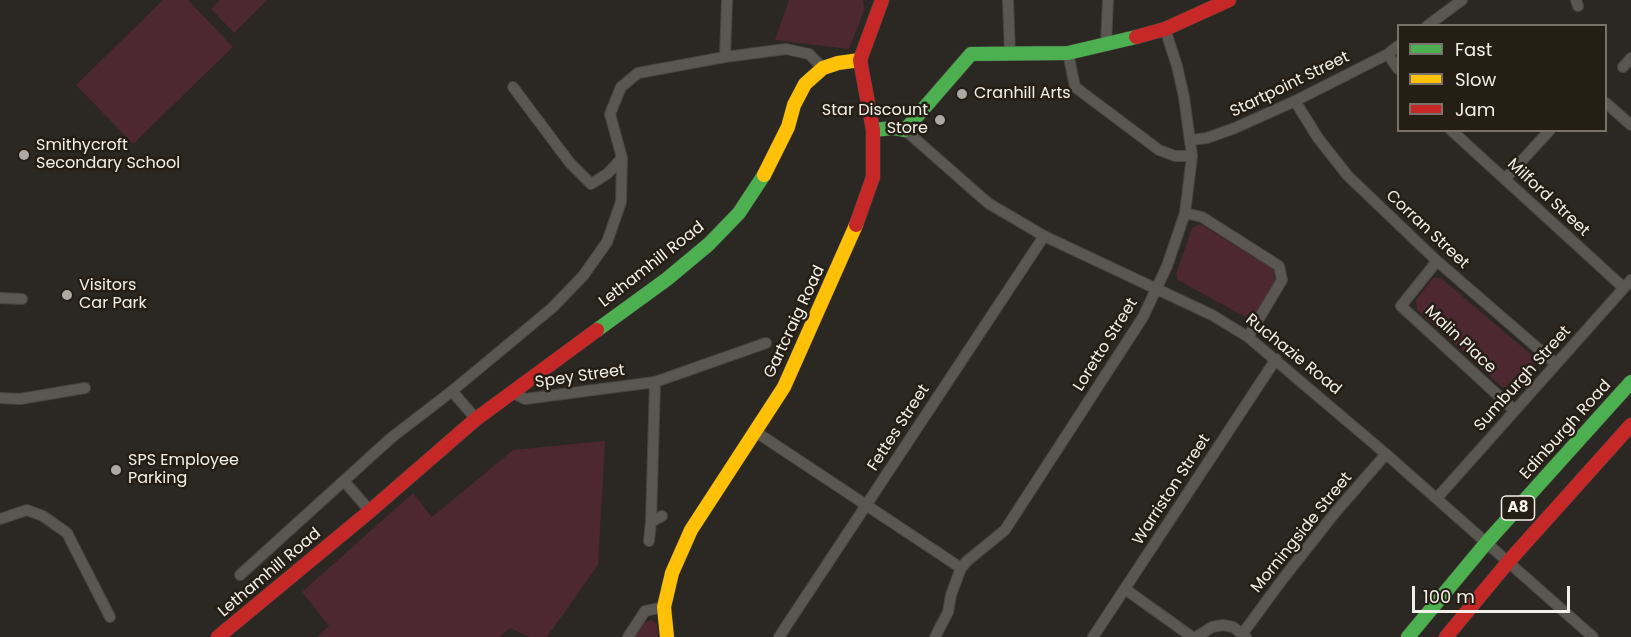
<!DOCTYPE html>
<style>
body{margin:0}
#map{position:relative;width:1631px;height:637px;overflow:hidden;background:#2b2722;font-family:Poppins,sans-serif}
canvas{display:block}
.legend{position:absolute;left:1397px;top:24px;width:210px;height:108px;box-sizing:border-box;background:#251e15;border:2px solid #78726a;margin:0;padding:8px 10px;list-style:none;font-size:18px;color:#f4efe9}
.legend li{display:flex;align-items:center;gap:12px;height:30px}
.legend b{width:30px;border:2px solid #78726a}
.scale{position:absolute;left:1412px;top:586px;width:158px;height:27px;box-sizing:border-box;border:3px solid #f4efe9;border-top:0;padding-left:8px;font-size:18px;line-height:21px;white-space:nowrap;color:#f4efe9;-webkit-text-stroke:4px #251e15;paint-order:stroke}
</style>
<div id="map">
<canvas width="1631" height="637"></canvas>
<ul class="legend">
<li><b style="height:8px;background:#4caf50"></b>Fast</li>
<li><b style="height:8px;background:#ffc107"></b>Slow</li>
<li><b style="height:8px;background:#c62828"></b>Jam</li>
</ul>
<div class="scale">100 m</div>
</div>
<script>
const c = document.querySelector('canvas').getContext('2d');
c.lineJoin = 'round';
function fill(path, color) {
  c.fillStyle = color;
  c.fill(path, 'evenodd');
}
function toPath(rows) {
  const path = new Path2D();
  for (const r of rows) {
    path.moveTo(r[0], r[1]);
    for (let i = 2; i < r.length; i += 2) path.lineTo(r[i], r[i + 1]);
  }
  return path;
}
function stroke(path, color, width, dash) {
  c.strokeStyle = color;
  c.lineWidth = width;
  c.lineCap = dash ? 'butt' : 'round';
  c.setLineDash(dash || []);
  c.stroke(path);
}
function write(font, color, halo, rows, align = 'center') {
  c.font = font + ' Poppins,sans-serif';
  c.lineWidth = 5;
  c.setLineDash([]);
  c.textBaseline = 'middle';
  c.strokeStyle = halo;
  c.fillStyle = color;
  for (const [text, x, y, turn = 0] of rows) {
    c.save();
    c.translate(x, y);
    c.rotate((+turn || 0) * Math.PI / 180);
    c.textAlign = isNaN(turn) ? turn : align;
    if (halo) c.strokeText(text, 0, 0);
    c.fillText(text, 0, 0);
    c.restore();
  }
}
fill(toPath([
 [163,0,188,0,233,47,133,144,76,85],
 [220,0,267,0,234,33,211,9],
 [789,0,863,0,864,11,849,49,775,40],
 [1200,224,1273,269,1275,280,1255,317,1247,318,1178,280,1176,274,1192,228],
 [1433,278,1441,278,1535,358,1535,375,1515,388,1502,387,1417,310,1416,300],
 [605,441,598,565,547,637,529,637,510,628,500,637,317,637,329,626,302,592,413,493,432,517,513,450],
 [651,620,657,624,658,637,635,637,644,623]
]), '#4d2831');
const street = toPath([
 [1008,0,1010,54],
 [1576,0,1578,6],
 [1427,26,1462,0],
 [1106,45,1108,0],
 [1068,53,1075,87,1159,150,1175,156,1192,156],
 [1388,54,1398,69],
 [725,57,727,0],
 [1623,67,1631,58],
 [513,87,570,163,591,184,607,174,622,158],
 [1295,101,1318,138,1348,176,1437,261,1556,364],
 [1606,103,1631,125],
 [905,130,988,203,1044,236,1212,315,1248,337,1386,454,1593,637],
 [1451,130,1624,288],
 [1190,140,1207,138,1235,128,1295,101,1388,54,1398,46],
 [1505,179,1550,130],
 [1185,213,1202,217,1279,266,1282,280,1248,337],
 [1437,261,1401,306,1514,410],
 [0,298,22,299],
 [655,382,651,522,662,516],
 [452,391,476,419],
 [512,392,525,399,655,382,766,343],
 [0,398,20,399,85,388],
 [756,432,961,568],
 [344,481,370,511],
 [1437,498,1631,280],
 [0,519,27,510,43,516,67,533,110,617],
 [649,541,651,522],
 [240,575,391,438,452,391,552,308,583,276,607,242,621,202,622,158,610,114,621,87,638,73,725,57,786,49,809,54,823,68],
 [1125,589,1192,637],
 [1243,633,1282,580,1334,514,1386,454],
 [628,637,645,611,664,607],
 [779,637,1044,236],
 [935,637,948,612,951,595,961,568,967,561,1005,530,1143,317,1167,266,1185,213,1192,156,1184,97,1177,66,1165,29],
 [1093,637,1276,359],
 [1196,637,1212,627,1223,625,1233,627,1246,637]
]);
const fast = toPath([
 [873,130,894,128,905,130,971,54,1068,53,1136,37],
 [597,330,667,279,709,244,739,213,764,175],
 [1408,637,1487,542,1631,382]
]);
const slow = toPath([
 [764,175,788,127,794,105,805,84,823,68,838,63,860,60],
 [667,637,664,607,672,573,691,530,784,387,856,225]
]);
const jam = toPath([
 [1136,37,1165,29,1229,0],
 [856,225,873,177,873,130,860,60,882,0],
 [218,637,370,511,476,419,597,330],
 [1446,637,1509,561,1631,425]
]);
stroke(street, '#484540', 12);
stroke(fast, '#484540', 15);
stroke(slow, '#484540', 15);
stroke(jam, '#484540', 15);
stroke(street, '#5a5652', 10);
stroke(fast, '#4caf50', 14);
stroke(slow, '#ffc107', 14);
stroke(jam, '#c62828', 14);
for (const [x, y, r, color] of [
 [962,94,6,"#aea9a3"],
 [940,120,6,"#aea9a3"],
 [24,155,6,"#aea9a3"],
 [67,295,6,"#aea9a3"],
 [116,470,6,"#aea9a3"]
]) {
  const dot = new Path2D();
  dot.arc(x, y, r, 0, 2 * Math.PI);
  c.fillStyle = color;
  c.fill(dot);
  stroke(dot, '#251e15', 2);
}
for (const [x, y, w] of [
 [1518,508,33]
]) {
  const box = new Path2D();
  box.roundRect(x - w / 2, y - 12, w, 24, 4.5);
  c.fillStyle = '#251e15';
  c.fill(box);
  stroke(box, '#f4efe9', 1.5);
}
write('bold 15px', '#f4efe9', null, [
 ["A8",1518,508]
]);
write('16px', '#f4efe9', '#251e15', [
 ["Startpoint Street",1290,85,-26],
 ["Milford Street",1548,198,43],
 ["Corran Street",1427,230,43],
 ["Lethamhill Road",652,265,-38],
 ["Gartcraig Road",795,322,-65],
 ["Malin Place",1460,340,43],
 ["Loretto Street",1106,345,-58],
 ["Ruchazie Road",1293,355,39],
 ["Spey Street",580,377,-8],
 ["Sumburgh Street",1523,379,-48],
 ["Fettes Street",899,428,-57],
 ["Edinburgh Road",1566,430,-48],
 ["Warriston Street",1172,490,-57],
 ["Morningside Street",1302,533,-51],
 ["Lethamhill Road",270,573,-40]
]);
write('16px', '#f4efe9', '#251e15', [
 ["Cranhill Arts",974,94],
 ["Star Discount",928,111,"right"],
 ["Store",928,129,"right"],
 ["Smithycroft",36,146],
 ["Secondary School",36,164],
 ["Visitors",79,286],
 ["Car Park",79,304],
 ["SPS Employee",128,461],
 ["Parking",128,479]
], 'left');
</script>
